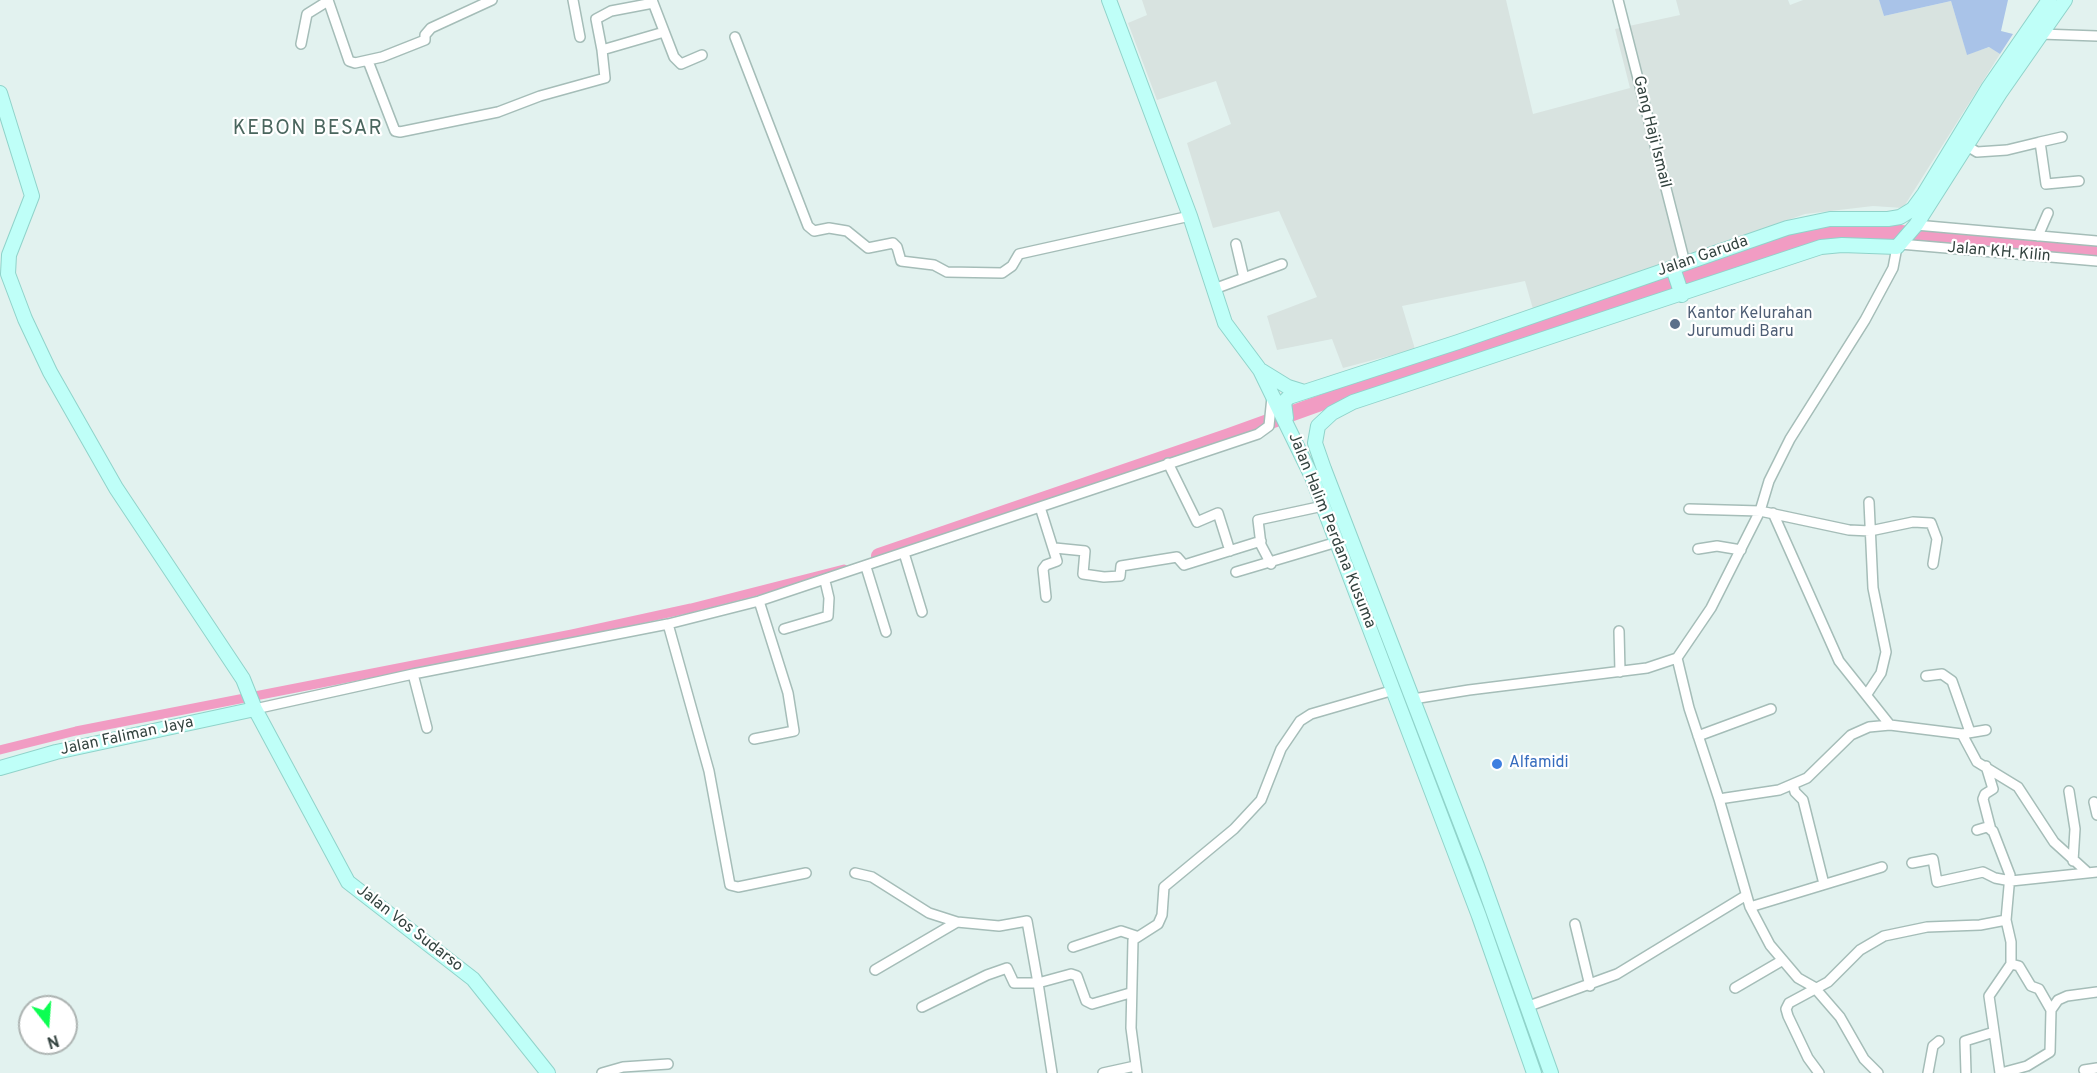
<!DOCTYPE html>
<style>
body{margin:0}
#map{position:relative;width:2097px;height:1073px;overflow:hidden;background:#e2f2ef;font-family:Overpass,sans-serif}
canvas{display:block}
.north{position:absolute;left:18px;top:995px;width:60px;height:60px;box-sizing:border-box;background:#fff;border:2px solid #adb4b2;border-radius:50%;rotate:163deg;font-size:16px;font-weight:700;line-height:24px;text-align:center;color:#33433f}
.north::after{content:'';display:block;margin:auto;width:21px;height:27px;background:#0cfe52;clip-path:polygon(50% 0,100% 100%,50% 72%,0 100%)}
</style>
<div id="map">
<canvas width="2097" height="1073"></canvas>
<div class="north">N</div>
</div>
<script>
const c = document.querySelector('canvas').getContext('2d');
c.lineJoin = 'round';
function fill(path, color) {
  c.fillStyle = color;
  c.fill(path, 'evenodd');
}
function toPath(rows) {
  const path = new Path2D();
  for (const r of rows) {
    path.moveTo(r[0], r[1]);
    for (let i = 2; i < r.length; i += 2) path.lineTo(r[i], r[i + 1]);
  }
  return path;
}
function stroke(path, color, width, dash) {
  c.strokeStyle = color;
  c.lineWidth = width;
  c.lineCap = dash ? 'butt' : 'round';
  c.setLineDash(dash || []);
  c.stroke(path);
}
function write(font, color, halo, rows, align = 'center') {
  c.font = font + ' Overpass,sans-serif';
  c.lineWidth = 4.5;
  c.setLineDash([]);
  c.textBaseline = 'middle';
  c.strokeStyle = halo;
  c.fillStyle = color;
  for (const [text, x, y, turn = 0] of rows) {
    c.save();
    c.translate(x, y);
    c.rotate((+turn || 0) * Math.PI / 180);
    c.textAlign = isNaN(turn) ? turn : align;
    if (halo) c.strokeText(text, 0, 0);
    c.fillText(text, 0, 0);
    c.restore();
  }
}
fill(toPath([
 [1142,0,1506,0,1533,114,1630,88,1615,29,1680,15,1676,0,1788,0,1790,5,1803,0,1879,0,1884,16,1951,1,1967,54,1990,47,2000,54,1903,208,1873,206,1805,214,1533,309,1525,281,1402,306,1415,349,1343,368,1332,339,1277,350,1267,316,1317,297,1279,211,1213,228,1187,143,1231,124,1216,81,1157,100,1128,23,1147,15]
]), '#d8e3e0');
fill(toPath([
 [1879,0,2008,0,2001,31,2013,34,2000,54,1989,47,1967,55,1951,1,1884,16]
]), '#a9c3e8');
stroke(toPath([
 [0,750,76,731,572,634,691,608,844,569]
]), '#f19cc3', 9);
stroke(toPath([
 [879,556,1229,436,1429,364,1817,233,1848,230,1891,232,2097,253]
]), '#f19cc3', 16);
const street = toPath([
 [328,0,349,61,355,63,382,57,425,40,425,35,431,28,492,0],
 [573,0,580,37],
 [652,0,674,57,681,64,702,55],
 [1618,0,1685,263],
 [2041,34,2097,36],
 [735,37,808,226,814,231,829,228,847,231,868,248,893,243,897,247,901,261,934,265,947,272,1002,273,1012,266,1019,254,1190,216],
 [301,44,307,14,328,1],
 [602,50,596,19,611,11,653,3],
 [368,61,395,131,400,132,498,112,540,96,605,78,602,50,664,32],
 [2062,137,2040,142,2046,184,2079,181],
 [1967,146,1977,152,2007,150,2040,142],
 [1916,225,2097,241],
 [2038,236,2048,213],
 [1236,244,1244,278],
 [1900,244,2097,261],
 [1214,289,1282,264],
 [1168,463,1197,522,1218,513,1230,551],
 [1040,507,1057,561,1046,565,1043,569,1046,597],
 [1689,509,1760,511,1849,530,1870,531,1913,522,1931,523,1937,539,1933,564],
 [1773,513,1839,661,1890,725],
 [1055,548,1085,551,1083,574,1104,577,1120,576,1121,566,1177,557,1184,565,1261,541],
 [1698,549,1717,546,1741,550],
 [904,553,922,612],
 [1271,564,1261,545,1258,520,1323,506],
 [866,567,886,632],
 [1236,572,1337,542],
 [668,624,709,771,730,885,738,887,806,873],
 [784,629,828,616,829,598,825,581],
 [1619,631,1620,672],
 [1677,658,1689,708,1719,799,1750,907,1770,945,1798,978,1814,987,1840,1017,1864,1059,1878,1073],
 [413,674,427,728],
 [1926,676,1942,674,1952,681,1970,732],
 [1867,694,1881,673,1886,652,1873,588,1869,502],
 [1413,699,1469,690,1647,668,1677,658,1711,608,1760,511,1769,481,1790,439,1865,320,1893,268,1897,247],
 [255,709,413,674,668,624,759,601,1258,434,1269,426,1272,397],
 [1962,734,1977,762,2018,787,2054,842,2086,871],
 [1698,736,1771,709],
 [754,739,794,731,788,693,759,601],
 [1986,766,1993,789,1985,794,1983,799,1991,830],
 [1793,784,1795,792,1803,800,1824,884],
 [2069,791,2075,829,2073,861],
 [1719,799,1779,790,1807,778,1851,735,1869,727,1890,725,1962,734,1986,730],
 [2094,802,2097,815],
 [1912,863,1933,859,1937,882,1983,872,1995,878,2011,881,2097,872],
 [855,873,872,877,929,913,957,922,999,926,1027,921,1038,983,1014,983,1007,968,987,975,922,1007],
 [1750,907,1882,867],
 [1575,924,1590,986],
 [1073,947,1121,931,1136,936],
 [875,970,957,922],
 [1735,988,1783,960],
 [1529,1006,1617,974,1745,896],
 [2051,1010,2058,1000,2067,996,2097,992],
 [2084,1070,2097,1068],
 [602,1073,623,1067,668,1064],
 [1052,1073,1038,983,1071,974,1077,976,1086,1001,1092,1004,1130,993],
 [1103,1073,1135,1066],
 [1137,1073,1131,1028,1133,940,1158,924,1162,915,1164,887,1234,829,1261,800,1281,749,1300,721,1311,714,1394,690],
 [1819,1073,1808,1058,1788,1016,1786,1009,1789,1003,1828,982,1860,950,1884,936,1927,927,1980,925,2006,920,2010,875,1993,831,1987,827,1977,830],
 [1928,1073,1933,1046,1939,1041],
 [1966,1073,1965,1041,1994,1032],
 [2000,1073,1989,996,2011,964,2011,942,2006,920],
 [2001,1073,2027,1066,2050,1052,2051,1010,2039,989,2031,986,2019,966,2011,964]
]);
const secondary = toPath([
 [1109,0,1190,216,1225,323,1260,370,1312,477,1479,916,1534,1073],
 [0,93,32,196,9,255,8,274,25,319,50,372,116,488,243,679,255,709,348,882,473,979,548,1073],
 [1673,268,1682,295],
 [1262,371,1288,387,1304,392],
 [1286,418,1284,402,1289,397,1458,342,1787,228,1830,219,1888,219,1900,217,1913,209,1924,194,1989,87,2049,0],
 [0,768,56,752,255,709],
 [1551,1073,1477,866,1324,469,1315,443,1318,426,1332,413,1353,402,1821,247,1842,245,1897,247,1916,225,2000,93,2065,0]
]);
stroke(street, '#a5bdb8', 12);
stroke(secondary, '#90d3ca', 16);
stroke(street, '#fff', 9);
stroke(secondary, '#bffff8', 14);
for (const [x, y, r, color] of [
 [1675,324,6,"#5c6f8a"],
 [1497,764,6,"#3f7fe0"]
]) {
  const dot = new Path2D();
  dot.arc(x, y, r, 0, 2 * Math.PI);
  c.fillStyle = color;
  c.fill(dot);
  stroke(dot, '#fff', 2);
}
write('16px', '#33433f', '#fff', [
 ["Gang Haji Ismail",1651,132,76],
 ["Jalan KH. Kilin",1999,253,5],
 ["Jalan Garuda",1703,257,-19],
 ["Jalan Halim Perdana Kusuma",1331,531,68],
 ["Jalan Faliman Jaya",127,737,-12],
 ["Jalan Vos Sudarso",409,929,38]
]);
write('16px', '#4e5e75', '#fff', [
 ["Kantor Kelurahan",1687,315],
 ["Jurumudi Baru",1687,333]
], 'left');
write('16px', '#366cbe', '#fff', [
 ["Alfamidi",1509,764]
], 'left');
c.letterSpacing = '1.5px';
write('20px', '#4a665e', '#fff', [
 ["KEBON BESAR",308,130]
]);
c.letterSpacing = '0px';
</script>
